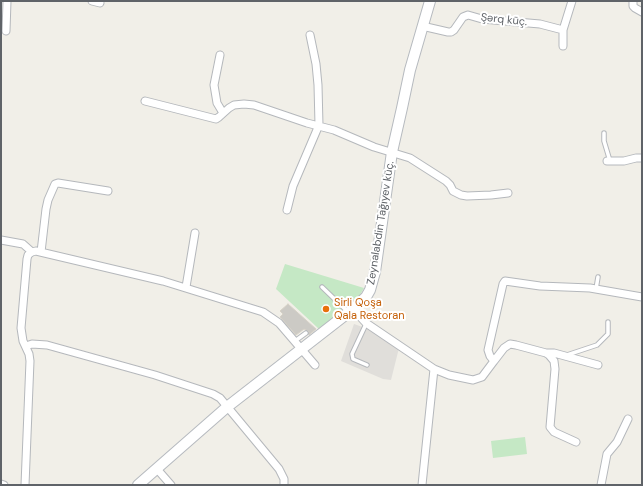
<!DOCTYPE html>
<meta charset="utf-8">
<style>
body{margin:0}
#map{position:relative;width:643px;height:486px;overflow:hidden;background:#f1efe8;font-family:"DM Sans",sans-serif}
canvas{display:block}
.frame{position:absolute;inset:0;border:2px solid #5f6368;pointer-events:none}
</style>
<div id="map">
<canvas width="643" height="486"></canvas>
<div class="frame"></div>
</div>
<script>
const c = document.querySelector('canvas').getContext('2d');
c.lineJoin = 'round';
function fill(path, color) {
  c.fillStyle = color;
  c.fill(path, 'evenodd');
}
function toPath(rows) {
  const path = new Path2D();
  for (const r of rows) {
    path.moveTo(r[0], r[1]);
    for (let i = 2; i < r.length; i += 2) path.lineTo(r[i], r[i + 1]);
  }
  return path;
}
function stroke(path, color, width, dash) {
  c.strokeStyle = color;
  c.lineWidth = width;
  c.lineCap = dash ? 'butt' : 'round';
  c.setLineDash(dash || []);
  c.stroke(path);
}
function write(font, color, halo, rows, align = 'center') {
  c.font = font + ' "DM Sans",sans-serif';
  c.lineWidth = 4;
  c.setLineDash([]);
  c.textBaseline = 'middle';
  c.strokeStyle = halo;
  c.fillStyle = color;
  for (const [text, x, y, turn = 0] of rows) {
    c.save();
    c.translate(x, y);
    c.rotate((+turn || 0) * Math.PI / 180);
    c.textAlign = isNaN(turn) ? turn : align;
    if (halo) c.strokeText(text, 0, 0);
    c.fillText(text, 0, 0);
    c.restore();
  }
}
fill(toPath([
 [354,324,371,330,399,348,391,380,383,379,341,361]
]), '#e0deda');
fill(toPath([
 [285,264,364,288,357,300,319,329,276,289],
 [525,437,527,454,493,458,491,441]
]), '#c5e8c5');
const building = toPath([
 [288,304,316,329,309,335,308,331,304,329,296,335,280,317,283,314,280,311,288,304]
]);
fill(building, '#cccac5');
stroke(building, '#d6d1c6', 1);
const lane = toPath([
 [604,133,604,141,610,161],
 [322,287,348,312],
 [596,289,598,277],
 [366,324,352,354,353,359,367,365],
 [295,341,306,333],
 [567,355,597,345,608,334,608,322]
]);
const street = toPath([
 [92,1,100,3],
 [633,1,633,6,635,8,642,12],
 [422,26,448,32,451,32,454,30,463,17,468,15,482,19,540,24,563,30,572,1],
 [6,31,7,1],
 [563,46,563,30],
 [220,55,214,85,217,103,223,113],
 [145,101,216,119,219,117,229,108,234,105,244,104,254,105,307,123,334,130,374,147,410,158,446,181,450,185,453,191,461,195,467,196,491,195,508,193],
 [607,161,624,161,636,158,642,158],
 [287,210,293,186,319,125,318,85,316,64,310,35],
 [1,240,23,244,32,252],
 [41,252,46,209,48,200,55,184,58,183,108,191],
 [186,287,195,233],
 [353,309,366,323,434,369,449,375,473,380,482,377,494,361,490,356,488,350,503,284,505,281,540,286,590,288,642,297],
 [26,346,32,344,47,345,155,375,213,394,220,398,279,469,284,479,284,485],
 [546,353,554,353,598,365],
 [494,361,504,348,510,344,516,345,546,353,549,355,554,361,555,369,550,427,554,432,576,442],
 [157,469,171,485],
 [1,484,4,485],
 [25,485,30,361,29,354,23,341,21,328,27,259,28,255,32,252,36,251,163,281,263,312,279,323,315,365],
 [422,485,434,369],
 [601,485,607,454,617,442,628,419]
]);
const secondary = toPath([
 [138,485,227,407,353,309,366,297,370,290,375,272,392,152,402,108,410,70,430,1]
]);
stroke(lane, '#b5b8bc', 5.5);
stroke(street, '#b5b8bc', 9);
stroke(secondary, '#b6babf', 12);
stroke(lane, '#fff', 3.5);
stroke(street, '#fff', 7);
stroke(secondary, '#fff', 10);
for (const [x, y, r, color] of [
 [326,309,4,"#e8710a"]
]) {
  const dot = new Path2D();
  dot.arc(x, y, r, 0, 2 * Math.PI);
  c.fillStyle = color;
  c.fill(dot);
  stroke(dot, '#fff', 1.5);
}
write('11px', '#5f6368', '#fff', [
 ["Şərq küç.",504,20,6],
 ["Zeynalabdin Tağıyev küç.",381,223,-81]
]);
write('11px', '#c56008', '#fff', [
 ["Sirli Qoşa",334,303],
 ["Qala Restoran",334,316]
], 'left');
</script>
